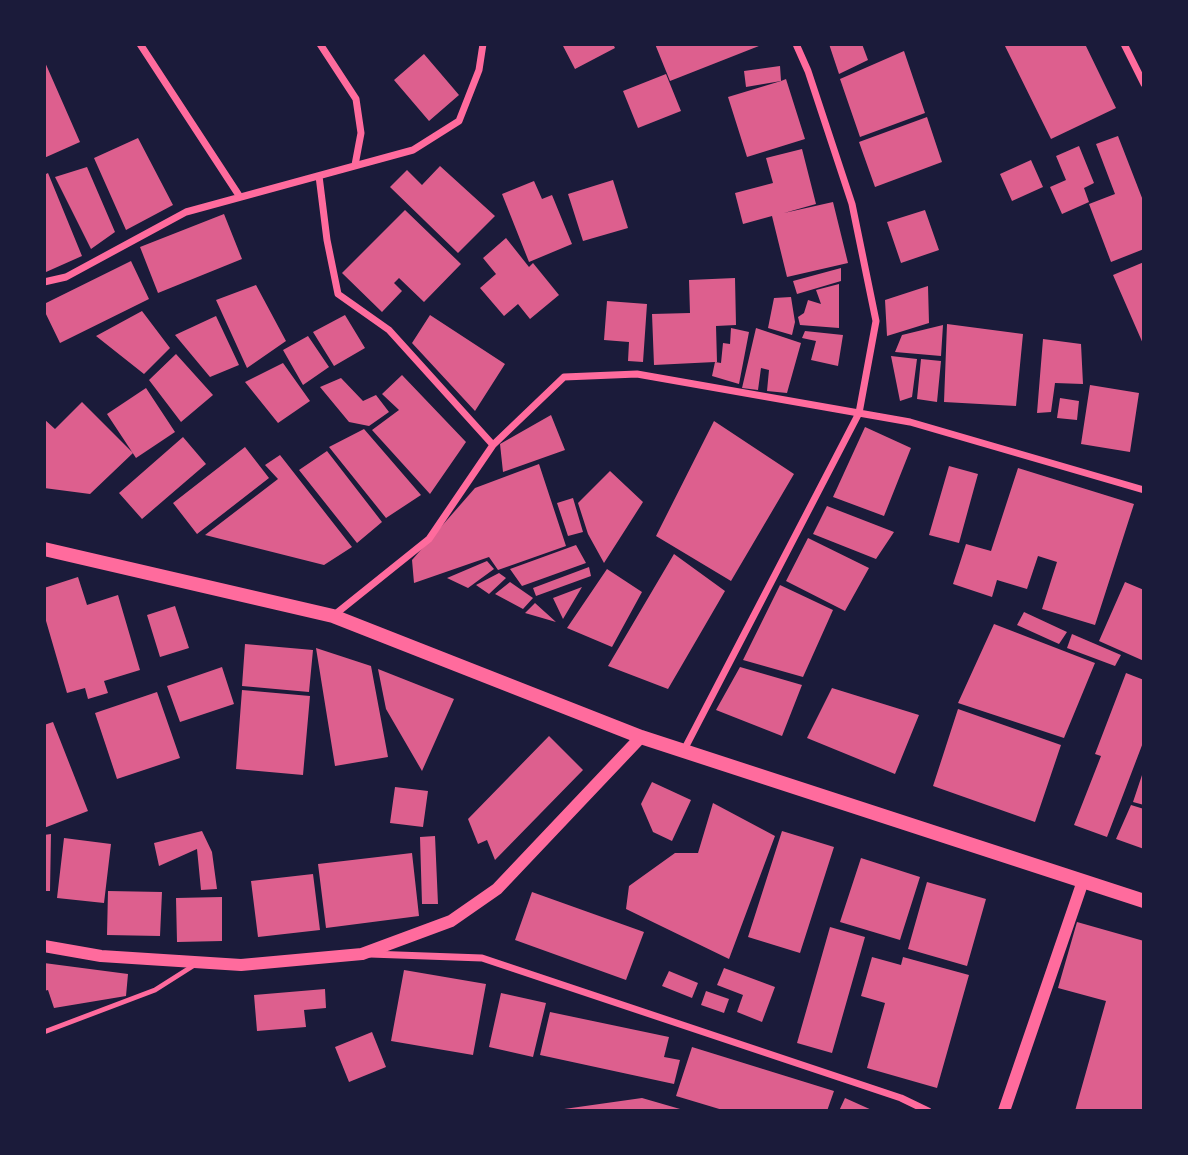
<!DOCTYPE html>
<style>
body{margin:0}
#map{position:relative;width:1188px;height:1155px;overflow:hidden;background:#1b1b3a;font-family:"Source Sans 3",sans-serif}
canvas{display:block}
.frame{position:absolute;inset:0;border:46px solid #1b1b3a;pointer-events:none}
</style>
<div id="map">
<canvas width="1188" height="1155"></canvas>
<div class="frame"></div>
</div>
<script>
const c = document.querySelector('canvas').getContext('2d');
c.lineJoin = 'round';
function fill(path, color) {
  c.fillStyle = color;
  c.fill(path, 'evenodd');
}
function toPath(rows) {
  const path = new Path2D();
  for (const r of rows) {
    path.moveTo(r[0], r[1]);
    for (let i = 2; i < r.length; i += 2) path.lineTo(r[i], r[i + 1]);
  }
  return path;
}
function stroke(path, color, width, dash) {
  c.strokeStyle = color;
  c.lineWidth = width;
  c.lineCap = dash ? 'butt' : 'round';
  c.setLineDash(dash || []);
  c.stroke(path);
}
fill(toPath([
 [562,44,613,44,615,48,575,69],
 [655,44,764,44,670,81],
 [829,44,862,44,868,60,839,74],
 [1004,44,1085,44,1116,108,1051,139],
 [904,51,925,113,860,137,840,79],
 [424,54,459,95,429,121,394,80],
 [44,60,80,142,44,158],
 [780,66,781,81,786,79,805,139,747,157,728,97,781,81,746,87,744,71],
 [666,74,681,111,638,128,623,91],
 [927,117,942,162,875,187,859,142],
 [1118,136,1144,203,1144,249,1111,262,1089,204,1115,194,1096,144],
 [138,138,173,205,126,230,94,158],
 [1079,146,1094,183,1084,188,1089,202,1062,214,1050,187,1066,180,1056,156],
 [802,149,816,204,784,213,833,202,848,263,787,277,772,216,743,224,735,193,773,183,766,158],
 [1031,160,1043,187,1012,201,1000,174],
 [440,166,495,216,458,253,390,187,407,170,422,185],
 [87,167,115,232,91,249,55,177],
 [48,173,82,256,46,272,44,267,44,175],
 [613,180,628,228,583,241,568,194],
 [534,181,542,199,552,195,572,244,529,262,502,194],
 [405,210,461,264,424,302,399,278,394,283,402,291,382,312,342,273],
 [925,210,939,250,901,263,887,222],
 [224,214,242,259,158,293,140,247],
 [506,238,529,267,533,263,559,295,530,319,518,304,504,316,480,288,496,274,483,258],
 [131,261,149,299,60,343,44,310,44,304],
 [1144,262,1144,346,1113,275],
 [841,268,841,281,797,294,793,281],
 [735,278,736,325,716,326,717,362,715,362,721,363,723,343,730,344,731,328,749,332,739,384,712,376,715,362,654,365,652,314,690,313,689,280],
 [839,284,839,328,800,325,798,317,804,313,808,300,821,304,816,290],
 [256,285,286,341,247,368,216,300],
 [928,286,929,323,887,336,885,300],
 [791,297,795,322,792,335,768,328,774,298],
 [607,301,647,304,643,362,628,361,629,342,604,340],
 [142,311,170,348,144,374,96,336],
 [345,315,365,348,334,366,313,332],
 [430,315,505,364,475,411,412,343],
 [216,316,239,365,210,377,175,335],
 [947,324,1023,334,1016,406,944,402],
 [943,325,941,356,895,352,902,335],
 [756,328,801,343,787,393,767,391,769,370,761,368,758,390,742,388],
 [805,331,843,335,838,366,811,360,816,341,802,338],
 [308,336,329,367,303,385,283,350],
 [1043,339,1081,344,1083,384,1055,383,1051,412,1037,413],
 [176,354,213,395,181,422,149,380],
 [891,356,917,359,912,397,900,401],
 [921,359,941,361,937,402,917,399],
 [283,363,310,401,278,423,245,382],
 [402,375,466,442,430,494,372,430,399,410,382,394],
 [341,378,363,401,376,395,389,412,369,426,349,422,320,387],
 [1090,385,1139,393,1130,452,1081,444],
 [146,388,175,432,136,458,107,414],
 [1060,398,1079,401,1077,420,1057,418],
 [82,402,133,453,90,494,44,488,44,419,55,429],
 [551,415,565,450,503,472,500,444],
 [714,421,794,474,731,581,656,536],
 [865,427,911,448,884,516,833,497],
 [364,429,421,495,386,518,329,447],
 [183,437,206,464,142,519,119,493],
 [245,447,269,478,197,534,173,503],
 [327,451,382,522,357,543,299,470],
 [280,455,352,547,324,565,205,535,278,479,265,465],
 [539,464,566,546,498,570,489,557,414,583,412,560,475,488],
 [949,466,978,474,959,543,929,535],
 [1018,468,1134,504,1095,625,1042,609,1057,562,1038,556,1027,589,997,580,992,597,953,584,966,544,991,551],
 [610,471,643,502,604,563,588,534,578,503],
 [573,498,583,532,568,536,557,503],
 [827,506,894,532,876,559,813,534],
 [808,538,869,568,845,611,786,581],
 [576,545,586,563,522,586,510,569],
 [674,554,725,591,668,689,608,666],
 [487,561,494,569,468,588,447,578],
 [589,567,591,576,536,596,533,588],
 [607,569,642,592,612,647,567,628],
 [499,573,506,578,489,594,476,585],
 [78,577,87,605,118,595,140,670,104,681,108,693,88,699,85,688,67,693,44,614,44,588],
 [510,582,533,598,523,609,495,594],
 [1125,582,1144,590,1144,661,1099,641],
 [780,585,833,610,803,677,743,660],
 [582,587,563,619,553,598],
 [535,603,556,622,525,613],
 [175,606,189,648,160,657,147,615],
 [1024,612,1067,632,1059,644,1017,625],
 [994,624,1095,663,1064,738,958,703],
 [1072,634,1121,655,1115,666,1067,648],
 [245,644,313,650,309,692,242,686],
 [316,648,371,666,388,757,335,766],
 [222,667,234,704,180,722,167,686],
 [740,667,802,685,782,736,716,710],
 [378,669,454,699,422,771,386,709],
 [1126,673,1144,680,1144,740,1107,837,1074,825,1101,756,1095,754],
 [832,688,919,715,895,774,807,738],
 [242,690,310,696,303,775,236,769],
 [157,692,180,758,117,779,95,713],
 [958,709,1061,745,1035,822,933,786],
 [53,722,88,811,44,828,44,725],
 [549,736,583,770,495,860,487,840,478,844,468,819],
 [1144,769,1144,805,1133,802],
 [652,782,691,800,672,841,653,832,641,804],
 [395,787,428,791,423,827,390,823],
 [713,803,775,836,729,959,626,909,629,886,675,853,698,853],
 [1131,805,1144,809,1144,849,1116,839],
 [202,831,212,852,217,889,201,890,197,849,159,866,154,843],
 [782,831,834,847,800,953,748,937],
 [51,834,50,891,44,891,44,835],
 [435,836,438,904,422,904,420,837],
 [64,838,111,844,104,903,57,898],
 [412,853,419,916,326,928,318,864],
 [861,858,920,877,900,940,840,922],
 [313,874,320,930,258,937,251,881],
 [927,882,986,899,967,966,908,949],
 [108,891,162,892,160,936,107,935],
 [532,892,644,932,626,980,515,940],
 [222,897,222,941,177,942,176,898],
 [1077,922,1144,941,1144,1111,1075,1111,1106,1001,1058,988],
 [830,927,865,937,832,1053,797,1043],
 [872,957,901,965,903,957,969,975,937,1088,867,1068,885,1003,861,996],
 [44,963,128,974,126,996,54,1008,48,990,44,991],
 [724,968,775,987,762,1022,737,1012,743,995,717,985],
 [404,970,486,984,473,1055,391,1041],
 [669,971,698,983,692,998,662,986],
 [325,989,326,1008,304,1010,306,1027,257,1031,254,995],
 [706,991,729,999,724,1013,701,1005],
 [501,993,546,1003,533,1057,489,1047],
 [550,1012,669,1037,664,1057,680,1060,674,1084,540,1055],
 [372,1032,386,1067,349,1082,335,1047],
 [692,1047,834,1091,827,1111,726,1111,676,1096],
 [642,1098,687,1111,557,1111,557,1110],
 [845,1098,874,1111,839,1111]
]), '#dd5f8e');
stroke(toPath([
 [44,1032,155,990,196,964]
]), '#ff6b9d', 5);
stroke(toPath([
 [140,44,240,197],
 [320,44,356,99,361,133,355,165],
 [1124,44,1144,84],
 [319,176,327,240,338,294,389,330,493,445],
 [44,282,66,277,186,212,413,150,459,121,479,70,483,44],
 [333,616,429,539,493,445,564,377,637,374,910,422,1144,490],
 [684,750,859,413,876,321,852,204,808,71,796,44],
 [370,954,482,958,901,1098,928,1111]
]), '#ff6b9d', 7);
stroke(toPath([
 [44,946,101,956,241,965,362,954,451,921,497,889,641,737],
 [1004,1111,1083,881]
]), '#ff6b9d', 12);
stroke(toPath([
 [44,549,333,616,641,737,1144,901]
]), '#ff6b9d', 14);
</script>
